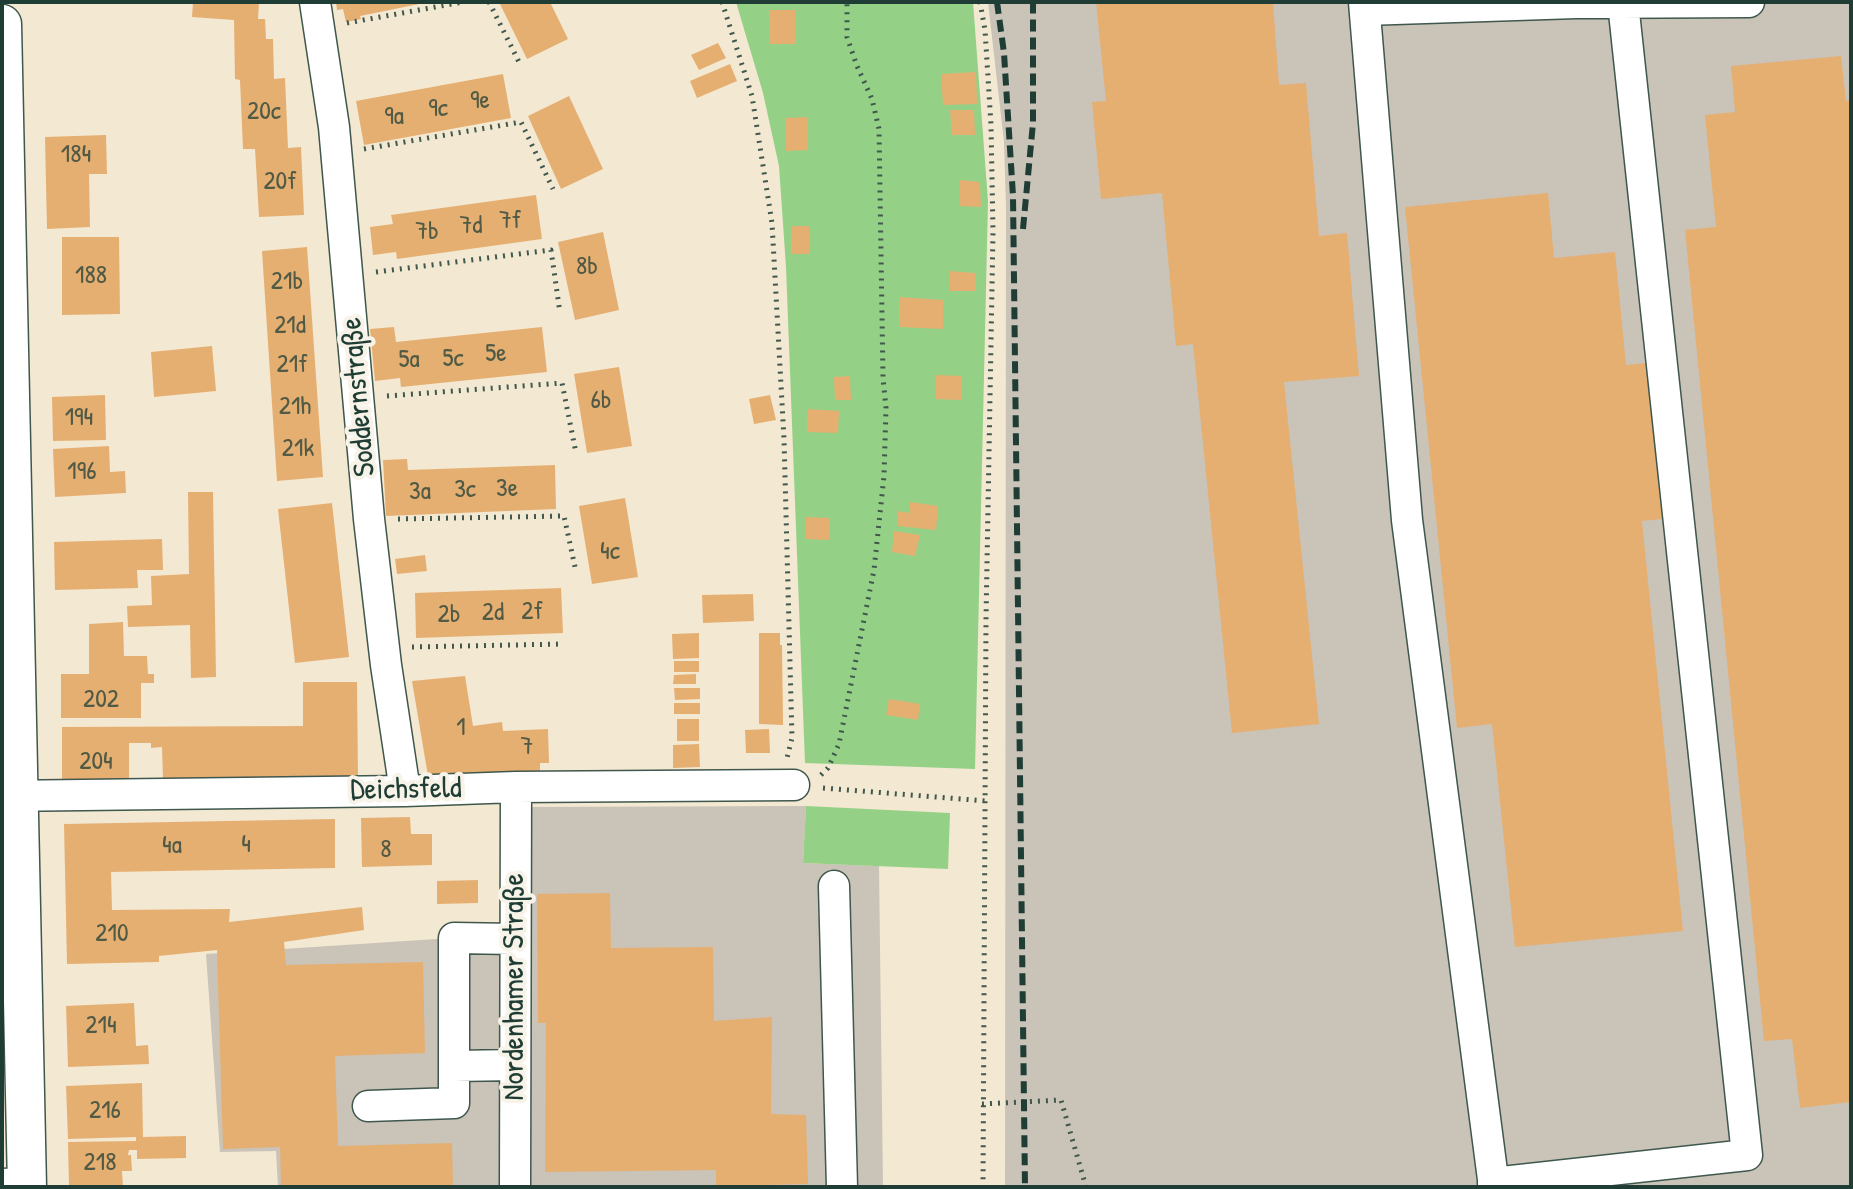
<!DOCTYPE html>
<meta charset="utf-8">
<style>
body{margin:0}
#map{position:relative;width:1853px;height:1189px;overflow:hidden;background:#f3e8d2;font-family:"Patrick Hand",sans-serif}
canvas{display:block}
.frame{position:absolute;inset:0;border:4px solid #1f3d34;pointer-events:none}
</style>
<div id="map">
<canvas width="1853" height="1189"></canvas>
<div class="frame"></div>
</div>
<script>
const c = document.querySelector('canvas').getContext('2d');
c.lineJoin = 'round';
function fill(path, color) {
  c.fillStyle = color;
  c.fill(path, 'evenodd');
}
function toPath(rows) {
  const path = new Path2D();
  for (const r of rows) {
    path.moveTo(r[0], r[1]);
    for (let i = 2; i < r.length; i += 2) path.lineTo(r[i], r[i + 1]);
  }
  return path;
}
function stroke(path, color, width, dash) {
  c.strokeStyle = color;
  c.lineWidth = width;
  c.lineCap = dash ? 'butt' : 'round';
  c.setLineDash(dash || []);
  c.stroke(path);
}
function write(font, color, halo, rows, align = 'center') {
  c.font = font + ' "Patrick Hand",sans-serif';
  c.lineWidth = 8;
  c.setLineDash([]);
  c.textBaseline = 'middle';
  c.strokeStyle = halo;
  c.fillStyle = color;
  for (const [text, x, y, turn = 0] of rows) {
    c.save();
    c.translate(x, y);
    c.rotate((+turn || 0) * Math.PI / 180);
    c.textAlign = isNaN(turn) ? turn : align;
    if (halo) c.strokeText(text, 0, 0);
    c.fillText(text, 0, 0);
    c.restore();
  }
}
fill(toPath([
 [988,2,1851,2,1851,1187,1005,1187,1006,207,1004,142],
 [806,806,803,863,879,866,883,1187,278,1187,276,1151,220,1152,206,954,529,933,525,807]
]), '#c9c3b8');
fill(toPath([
 [736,2,973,2,988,201,975,769,805,763,786,267,779,166,763,93],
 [806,806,950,813,948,869,803,863]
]), '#94d186');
fill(toPath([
 [193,2,259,2,258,19,265,19,266,39,273,39,274,79,285,78,288,148,301,147,304,215,259,217,255,149,243,149,240,80,235,79,234,20,192,17],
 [336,2,424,2,424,3,360,16,361,19,346,22,343,9,337,10],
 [499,2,550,2,568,39,527,59],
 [1096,2,1273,2,1279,85,1306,83,1319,236,1347,233,1359,376,1284,382,1319,724,1232,733,1193,344,1176,346,1162,193,1101,199,1092,102,1106,101],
 [769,10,795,10,796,44,770,44],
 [718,43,726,58,699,70,691,55],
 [1841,56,1846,101,1851,100,1851,1102,1800,1108,1792,1039,1764,1041,1685,230,1716,227,1705,115,1735,112,1731,66],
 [730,64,737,81,697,98,690,81],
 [976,72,977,104,943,105,941,74],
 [503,74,511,118,364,145,356,101],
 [569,96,603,169,561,189,528,116],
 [950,110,974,110,975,135,952,135],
 [807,117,808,150,786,151,785,118],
 [106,135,107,174,89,174,90,227,47,229,45,137],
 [960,180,980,182,981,207,960,206],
 [1548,193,1554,258,1615,252,1626,365,1657,362,1673,518,1642,521,1683,931,1515,947,1492,724,1457,728,1405,207],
 [536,195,542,239,397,259,396,252,373,255,370,227,393,224,391,215],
 [791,226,809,226,810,254,791,254],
 [603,232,619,310,575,320,558,242],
 [62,237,119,237,120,314,62,315],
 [307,247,323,477,277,481,262,251],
 [950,271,975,273,976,291,950,291],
 [899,297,943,300,943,329,899,327],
 [394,327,396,342,542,327,547,372,401,387,400,378,375,381,370,329],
 [212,346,216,391,154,397,151,352],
 [619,367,632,446,587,453,574,374],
 [936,375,962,376,961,400,935,399],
 [850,376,851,400,835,400,834,377],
 [105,395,106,440,53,441,52,397],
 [770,395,776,420,754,424,749,399],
 [807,409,839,411,838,433,807,432],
 [109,446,110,472,125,471,126,493,55,497,53,449],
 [407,459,408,470,555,465,556,509,386,516,383,460],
 [188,492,213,492,216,677,191,678,190,625,128,627,127,606,152,605,151,576,189,574],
 [625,498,638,577,592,584,579,506],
 [910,502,938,506,936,530,897,526,898,511,909,513],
 [332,503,349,657,295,663,278,509],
 [806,517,830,518,829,540,805,539],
 [894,531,920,535,915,556,892,552],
 [162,539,163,570,137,570,138,588,55,590,54,542],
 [425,555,427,571,397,574,395,559],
 [561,588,563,633,416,638,415,593],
 [753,594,754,621,703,623,702,595],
 [123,622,124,656,147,656,148,674,154,674,154,683,141,683,141,718,61,718,61,674,89,674,89,624],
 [699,633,699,658,673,659,672,634],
 [759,633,780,633,780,645,782,645,783,725,759,724],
 [674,661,699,661,699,672,674,672],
 [696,674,696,684,673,684,674,675],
 [465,676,473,726,502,722,503,731,548,729,549,763,540,763,540,773,428,776,412,681],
 [303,682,357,682,358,777,163,779,162,747,151,748,151,743,129,743,129,781,62,781,62,727,303,726],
 [674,688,700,688,700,699,675,700],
 [889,699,920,704,918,720,886,715],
 [674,703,700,703,700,714,674,714],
 [677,719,699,719,699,741,677,741],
 [769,729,770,753,746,753,745,730],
 [699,744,700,767,673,768,673,745],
 [410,817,411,834,432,834,432,865,362,867,361,818],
 [335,819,335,868,111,872,112,910,230,909,229,922,362,907,364,930,284,942,286,965,423,962,425,1053,335,1056,338,1146,452,1143,453,1187,281,1185,280,1147,223,1149,217,950,159,956,159,962,67,964,64,824],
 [478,880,478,903,437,904,437,881],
 [610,893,611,948,713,947,714,1021,772,1017,771,1114,806,1115,808,1184,716,1186,716,1170,545,1172,546,1023,538,1023,537,894],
 [134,1003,136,1046,148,1045,149,1064,68,1067,66,1006],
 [142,1083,143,1137,186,1136,186,1158,137,1159,137,1150,129,1150,128,1155,131,1155,132,1171,122,1171,123,1187,69,1187,68,1142,136,1141,136,1137,68,1139,66,1086]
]), '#e6af72');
const minor = toPath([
 [315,2,334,127,369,519,386,665,405,791],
 [1364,2,1407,520,1494,1187],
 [1365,10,1576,3,1749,2],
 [2,796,405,791,516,787,794,785],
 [834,886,842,1187],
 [515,1065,454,1066,454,938,515,939],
 [368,1106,454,1103,454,1066],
 [1493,1183,1747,1155,1623,3],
 [2,1184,27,1183],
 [515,1187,516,787]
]);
const major = toPath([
 [2,24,27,1187]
]);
stroke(minor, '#3f574c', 33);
stroke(major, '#3f574c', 41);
stroke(toPath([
 [489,2,521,66],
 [722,2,752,96,772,223,784,439,792,738,787,758],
 [980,2,985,30,991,125,993,232,986,619,983,1187],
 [347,23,463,2],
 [364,149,521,122,553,189],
 [376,272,551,250,560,313],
 [387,396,562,383,576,453],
 [398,519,564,516,575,567],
 [412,647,563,644],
 [821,775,828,768,839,744,874,570,884,476,886,408,883,378,879,129,872,99,857,66,847,37,847,2],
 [823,788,986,801],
 [982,1104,1061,1100,1086,1187]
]), '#3f574c', 5, [2, 6]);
stroke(minor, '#fff', 30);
stroke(major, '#fff', 38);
stroke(toPath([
 [997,2,1004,53,1013,196,1025,1187],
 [1023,229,1033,123,1033,2]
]), '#1f3d34', 6, [12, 6]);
write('26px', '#515a44', null, [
 ["9e",480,101],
 ["9c",438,109],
 ["20c",264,112],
 ["9a",394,117],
 ["184",76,155],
 ["20f",280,182],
 ["7f",510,221],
 ["7d",471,226],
 ["7b",427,232],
 ["8b",587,267],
 ["188",91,276],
 ["21b",287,282],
 ["21d",290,326],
 ["5e",496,354],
 ["5c",453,359],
 ["5a",409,360],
 ["21f",292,365],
 ["6b",601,401],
 ["21h",295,407],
 ["194",79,418],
 ["21k",298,449],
 ["196",82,472],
 ["3e",507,489],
 ["3c",465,490],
 ["3a",420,492],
 ["4c",610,552],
 ["2f",532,612],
 ["2d",493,613],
 ["2b",449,615],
 ["202",101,700],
 ["1",461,728],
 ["7",527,747],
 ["204",96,762],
 ["4",246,845],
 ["4a",172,846],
 ["8",386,850],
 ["210",112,934],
 ["214",101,1026],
 ["216",105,1111],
 ["218",100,1163]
]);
write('30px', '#1f3d34', '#f7f3e8', [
 ["Soddernstraße",359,397,-95],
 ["Deichsfeld",406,790,-1],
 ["Nordenhamer Straße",515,987,-90]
]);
</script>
